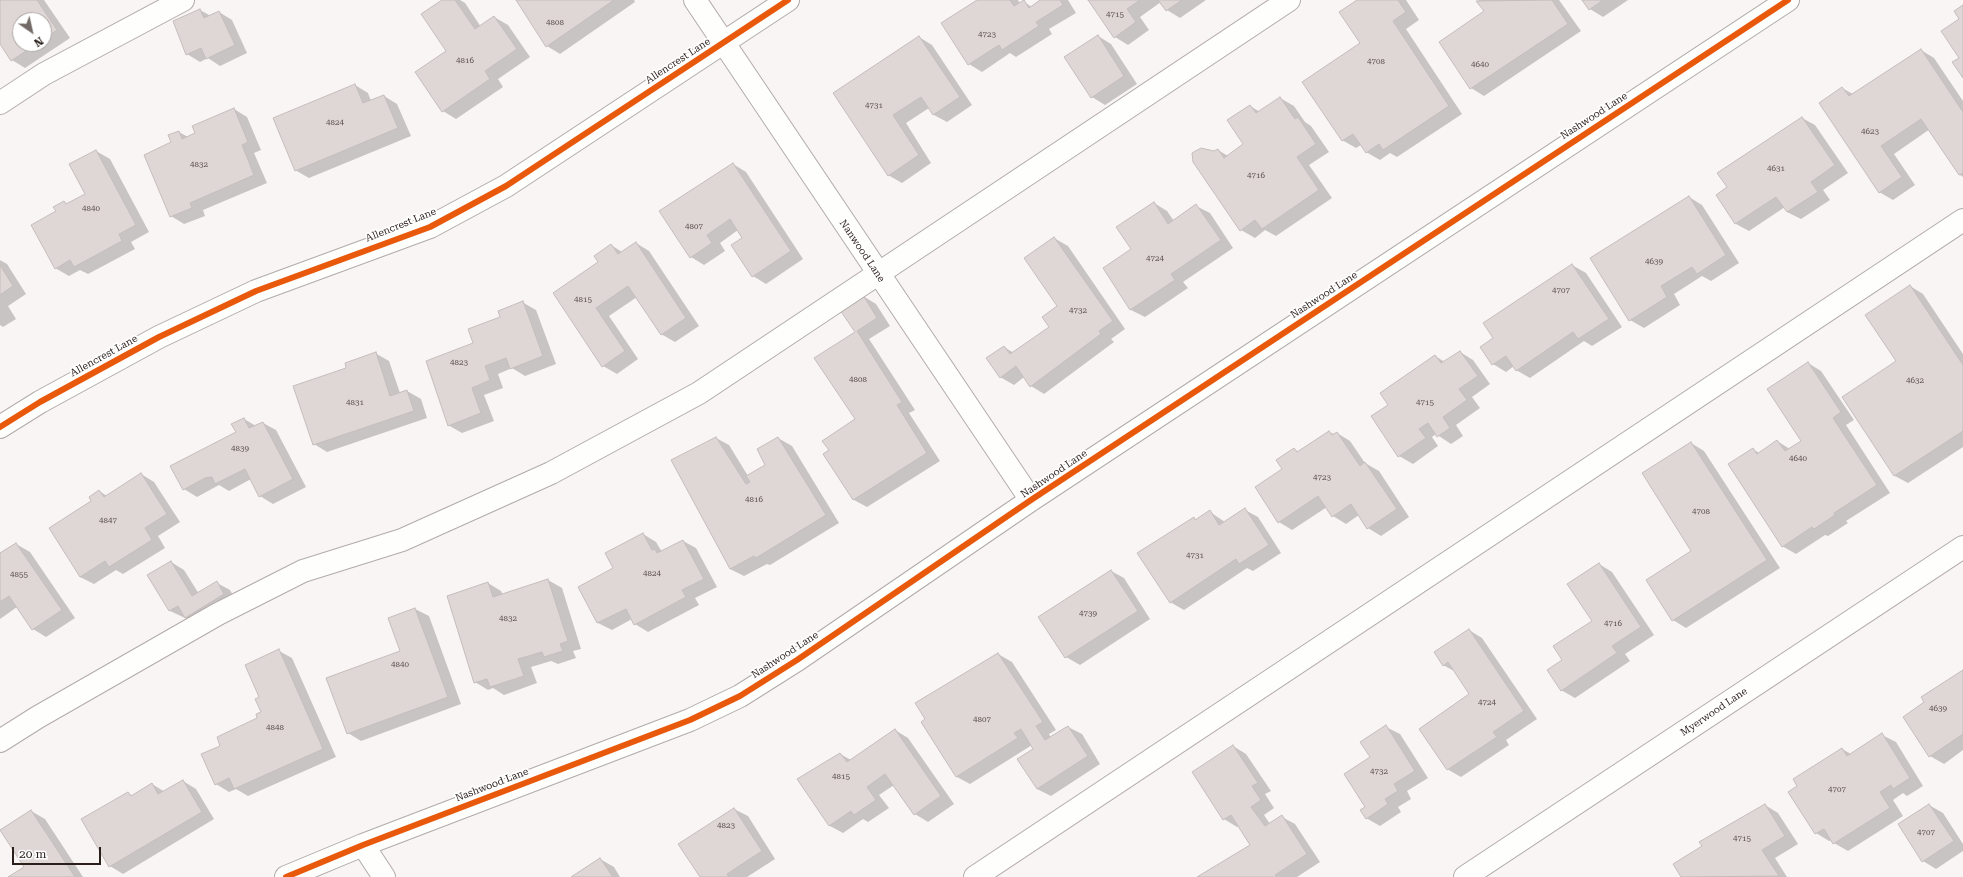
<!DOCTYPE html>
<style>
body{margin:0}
#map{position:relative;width:1963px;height:877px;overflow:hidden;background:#f9f5f4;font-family:"Roboto Serif",serif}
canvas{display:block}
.north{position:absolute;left:12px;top:12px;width:40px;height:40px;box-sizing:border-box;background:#fff;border:1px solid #aaa5a4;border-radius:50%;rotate:146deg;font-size:11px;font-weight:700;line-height:16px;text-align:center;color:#2b1f1b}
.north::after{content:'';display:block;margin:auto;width:14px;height:18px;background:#736a67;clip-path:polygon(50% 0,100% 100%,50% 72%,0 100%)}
.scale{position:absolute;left:12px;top:847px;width:89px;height:18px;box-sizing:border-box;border:2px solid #2b1f1b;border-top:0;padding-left:5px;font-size:12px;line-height:14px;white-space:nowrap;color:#2b1f1b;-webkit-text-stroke:3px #fff;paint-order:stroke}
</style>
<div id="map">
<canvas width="1963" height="877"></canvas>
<div class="north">N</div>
<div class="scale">20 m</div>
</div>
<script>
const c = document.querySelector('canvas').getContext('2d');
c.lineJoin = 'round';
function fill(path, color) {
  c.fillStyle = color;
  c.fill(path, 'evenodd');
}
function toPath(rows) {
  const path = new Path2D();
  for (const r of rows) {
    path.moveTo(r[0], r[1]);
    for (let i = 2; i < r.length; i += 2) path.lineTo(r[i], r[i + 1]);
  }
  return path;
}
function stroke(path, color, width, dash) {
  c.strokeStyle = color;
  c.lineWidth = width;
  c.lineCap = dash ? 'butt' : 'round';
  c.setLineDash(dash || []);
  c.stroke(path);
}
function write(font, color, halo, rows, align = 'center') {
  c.font = font + ' "Roboto Serif",serif';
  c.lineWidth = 3.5;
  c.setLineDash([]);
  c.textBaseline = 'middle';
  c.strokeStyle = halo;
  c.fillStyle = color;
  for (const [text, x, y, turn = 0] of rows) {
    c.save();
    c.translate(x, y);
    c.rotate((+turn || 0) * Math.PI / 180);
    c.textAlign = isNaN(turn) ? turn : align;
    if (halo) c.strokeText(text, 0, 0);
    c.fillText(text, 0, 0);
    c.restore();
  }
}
fill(toPath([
 [0,0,44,0,70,38,25,68,12,60,0,42],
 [20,20,44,20,44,44,20,44],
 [443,0,460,0,465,3,481,27,494,17,508,25,530,57,498,79,503,87,456,119,443,111,448,51],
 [517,0,634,0,635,2,560,54,547,46],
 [979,0,1018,0,1020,4,1024,2,1032,7,1042,0,1068,0,1076,13,1049,29,1052,34,1016,57,1010,53,982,72,969,64],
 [1089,0,1206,0,1180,18,1167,10,1161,2,1140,17,1149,30,1128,45,1115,37],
 [1359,0,1406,0,1419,20,1406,29,1462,114,1397,157,1390,153,1380,160,1366,152,1361,145,1356,148,1342,140,1362,43],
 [1479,0,1559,0,1581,31,1484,96,1471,88,1485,11,1478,1],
 [1584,0,1628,0,1603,17,1590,9],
 [200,10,211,16,219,12,232,20,247,53,220,66,208,58,200,62,187,54],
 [1098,36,1111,44,1137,84,1105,105,1092,97],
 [919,37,932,45,972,105,947,122,934,115,929,108,906,123,931,163,902,183,888,175,834,94],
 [1921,50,1934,58,1963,101,1963,177,1960,175,1930,129,1894,154,1915,185,1893,200,1879,192,1842,88,1853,94],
 [355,85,368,93,371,101,384,96,397,104,411,136,309,178,295,170],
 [1280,98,1294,106,1305,122,1311,126,1329,152,1309,165,1332,198,1276,236,1265,230,1255,238,1241,230,1214,152,1218,150,1228,156,1245,144,1250,106,1260,112],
 [234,109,247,117,261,150,254,153,267,183,203,210,205,216,184,224,171,216,172,143,179,132,188,137],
 [1802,118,1815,125,1848,173,1823,190,1830,200,1801,219,1787,212,1785,207,1749,231,1736,224,1717,195,1728,188],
 [96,151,110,159,149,232,131,242,135,249,88,274,80,270,69,276,55,268,57,212,64,202,68,204,86,194],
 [733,164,746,172,803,259,766,284,753,276,743,238,738,230,720,243,725,251,704,265,691,257],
 [1689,197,1702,205,1739,263,1711,281,1702,276,1674,294,1680,305,1644,328,1630,320],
 [1154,203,1167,211,1174,221,1196,206,1210,213,1233,248,1183,282,1188,288,1145,317,1131,310,1104,269,1132,249],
 [1054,238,1068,246,1125,329,1111,339,1114,342,1044,394,1031,386,1024,377,1014,385,1000,377,1004,347,1014,353,1050,328,1059,306],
 [636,243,649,251,699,326,675,342,661,334,637,297,609,316,638,359,617,374,603,366,554,293,599,263,611,245,622,252],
 [0,260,7,264,26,294,8,306,16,319,3,327,0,325],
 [1572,265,1586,273,1622,327,1592,346,1584,341,1530,378,1516,370,1514,366,1506,372,1493,364,1494,339],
 [1910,286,1923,294,1963,354,1963,447,1908,483,1895,476,1843,397,1897,362],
 [863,296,876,304,890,326,869,339,915,410,909,413,940,461,867,507,854,500,824,454,830,450,856,420,856,332],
 [522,302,536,310,556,364,525,376,512,368,498,374,503,388,484,395,494,421,462,433,448,425,474,343,502,317],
 [1460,352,1473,360,1490,384,1472,397,1480,408,1456,425,1463,436,1451,444,1436,434,1432,437,1438,446,1413,464,1399,456,1389,405,1435,356,1445,362],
 [375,353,389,361,400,393,407,391,421,399,427,418,327,452,314,444,347,369],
 [1808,363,1821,371,1854,420,1846,425,1890,493,1846,521,1848,523,1828,536,1825,535,1796,554,1782,546,1753,449,1759,453,1777,441,1790,449,1802,441],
 [244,419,256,426,263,423,276,430,306,487,273,504,260,496,251,479,229,491,219,485,197,497,184,489,237,433],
 [1329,432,1334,434,1337,433,1350,441,1365,463,1379,471,1409,517,1381,536,1368,528,1359,515,1346,524,1333,516,1327,507,1292,530,1279,522,1284,469,1294,449,1299,452],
 [716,438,729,445,748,476,767,466,778,438,792,446,839,523,770,565,767,564,744,576,730,569],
 [1691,443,1704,451,1780,568,1686,628,1673,620,1693,551],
 [141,474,154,482,180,522,158,536,165,548,123,574,116,570,94,584,80,577,93,502,99,491,107,496],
 [1245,510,1258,517,1281,553,1253,571,1247,568,1184,610,1170,602,1194,518,1197,520,1210,512,1225,522],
 [643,534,656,542,662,552,683,541,696,548,717,587,695,598,699,605,648,632,635,624,632,619,612,630,598,623,579,587,614,569],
 [16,544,30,552,75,618,46,637,33,629,17,607,0,619,0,552,2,553],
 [171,562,184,570,199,594,217,583,230,590,237,602,200,625,170,611,148,575],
 [1599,564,1612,572,1654,635,1625,654,1630,661,1575,698,1561,690,1564,660,1593,621],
 [1111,571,1124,578,1150,619,1080,665,1066,657,1039,617],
 [548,580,562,588,581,649,573,651,576,658,558,664,551,661,531,667,537,683,504,695,493,688,488,690,475,682,488,583,501,591,503,595],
 [415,609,429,616,461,704,361,741,348,733,402,652,389,618],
 [1469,630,1482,638,1537,719,1506,740,1509,745,1461,777,1447,769,1471,695,1456,672,1443,665],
 [279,651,292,658,336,757,248,796,236,789,229,792,216,784,222,746,259,719,262,712,261,698],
 [998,654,1012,662,1056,730,1049,734,1051,738,1068,727,1082,734,1100,764,1051,796,1037,789,1035,749,1032,745,970,784,957,777,922,722],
 [1963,671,1963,750,1944,764,1930,756,1926,702,1922,697],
 [1386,727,1400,734,1428,778,1407,791,1411,799,1398,807,1401,812,1380,826,1366,818,1366,808,1371,758],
 [895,730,908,738,954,804,928,822,915,814,894,785,879,795,889,808,868,822,863,819,843,833,830,826,798,779,840,754,851,760],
 [1882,735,1896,742,1923,786,1907,796,1903,793,1893,800,1903,816,1848,851,1834,843,1832,840,1829,841,1816,833,1798,786,1842,749,1851,754],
 [1233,746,1246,754,1271,791,1265,794,1274,808,1264,815,1270,824,1282,817,1295,824,1320,862,1297,877,1199,877,1252,845,1239,826,1237,827,1224,819],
 [183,781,196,789,214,819,123,874,110,866,128,793,133,796,152,784,165,792],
 [1765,805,1778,813,1798,844,1775,858,1787,877,1682,877,1674,865],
 [1929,805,1943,813,1963,844,1963,851,1936,869,1923,861],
 [734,809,748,816,775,859,747,877,701,877],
 [31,811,45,819,83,877,10,877,26,867],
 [600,859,614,867,620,877,573,877]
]), '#0003');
const building = toPath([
 [0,0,37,0,57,30,44,39,44,20,20,20,20,44,36,44,11,61,0,44,0,0],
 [442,0,455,0,475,29,494,16,517,49,485,71,490,79,442,112,415,72,446,51,421,14,442,0],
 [516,0,614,0,546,47,516,0],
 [977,0,1010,0,1014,6,1024,0,1029,8,1040,0,1060,0,1063,5,1036,22,1039,26,1002,50,999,45,968,65,941,23,977,0],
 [1088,0,1140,0,1127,9,1136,22,1114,38,1088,0],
 [1158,0,1182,0,1166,11,1158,0],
 [1357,0,1398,0,1406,12,1393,21,1449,106,1383,150,1379,144,1366,153,1353,134,1342,141,1302,82,1360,43,1339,12,1357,0],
 [1552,0,1568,24,1470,89,1439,42,1484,11,1476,1,1552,0],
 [1582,0,1603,0,1589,10,1582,0],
 [1963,5,1963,78,1952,62,1959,58,1941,31,1959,19,1954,11,1963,5],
 [200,9,204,18,219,11,235,45,206,59,201,48,186,55,173,21,200,9],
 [1098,35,1124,76,1091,98,1064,57,1098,35],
 [919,36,960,97,933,115,921,97,893,115,919,155,888,176,833,93,919,36],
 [1921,49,1963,112,1963,173,1959,175,1921,119,1881,146,1902,177,1879,193,1819,103,1842,87,1849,96,1921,49],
 [355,84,363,103,384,95,398,128,295,171,273,118,355,84],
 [1280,97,1295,119,1298,117,1316,144,1297,157,1319,190,1262,229,1255,220,1240,231,1193,162,1192,153,1201,148,1214,151,1218,149,1224,158,1243,144,1227,120,1250,105,1256,113,1280,97],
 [234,108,248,142,242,145,254,175,190,203,192,208,170,217,144,155,171,142,168,135,179,131,182,139,195,133,192,126,234,108],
 [1802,117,1835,165,1811,182,1818,192,1787,212,1776,197,1735,224,1716,195,1727,187,1717,173,1802,117],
 [96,150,136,225,119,234,122,241,74,267,70,260,55,269,31,225,56,211,53,207,64,201,66,204,85,194,69,164,96,150],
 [733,163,791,251,752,277,731,245,742,238,730,219,707,235,712,243,690,258,659,211,733,163],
 [1689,196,1726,255,1697,274,1692,267,1661,286,1667,297,1629,321,1590,258,1689,196],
 [1154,202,1168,224,1196,204,1221,240,1171,274,1175,280,1130,310,1103,268,1131,249,1116,227,1154,202],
 [1054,237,1113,321,1099,331,1101,334,1030,387,1016,366,1000,378,986,358,1004,346,1010,354,1049,327,1042,317,1057,306,1024,258,1054,237],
 [636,242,686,318,661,335,628,286,596,308,625,351,602,367,553,293,598,262,594,256,611,244,618,254,636,242],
 [1572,264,1609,319,1578,339,1573,332,1516,371,1506,356,1492,365,1480,347,1493,338,1483,323,1572,264],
 [0,265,13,286,0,295,0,265],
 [1910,285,1963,365,1963,431,1894,476,1842,397,1896,361,1865,315,1910,285],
 [863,295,877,318,857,331,902,402,897,405,927,453,853,500,823,454,829,450,822,441,855,419,814,358,855,332,840,310,863,295],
 [523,301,543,356,510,369,506,358,485,366,490,380,472,388,481,413,448,426,426,361,473,343,468,329,500,317,498,311,523,301],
 [1460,351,1478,376,1459,389,1467,400,1443,417,1450,428,1437,437,1428,423,1419,429,1426,438,1398,457,1371,416,1388,405,1380,393,1435,355,1441,363,1460,351],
 [376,352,390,396,407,390,414,411,313,445,293,386,346,368,345,363,376,352],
 [1808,362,1841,412,1833,418,1877,485,1834,513,1835,515,1814,529,1812,527,1782,547,1728,464,1753,448,1757,454,1777,440,1785,451,1801,441,1767,389,1808,362],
 [244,418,249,428,263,422,293,479,259,497,245,469,215,484,212,477,205,478,183,490,170,466,236,432,231,424,244,418],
 [1329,431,1332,435,1337,432,1360,466,1365,462,1397,509,1367,529,1351,504,1332,517,1318,496,1278,523,1255,487,1282,469,1276,460,1294,448,1297,452,1329,431],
 [716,437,746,484,750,482,746,476,765,465,757,449,778,437,826,515,756,558,754,556,730,569,671,460,716,437],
 [1691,442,1767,560,1672,621,1646,580,1691,551,1642,473,1691,442],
 [141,473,167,514,145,528,152,540,109,567,105,561,80,577,49,528,91,501,89,497,99,490,104,497,141,473],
 [1245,508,1269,545,1239,564,1236,559,1170,603,1137,553,1194,517,1195,520,1210,510,1219,525,1245,508],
 [643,533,652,550,655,549,657,553,683,540,704,579,682,590,686,597,634,625,626,609,597,623,578,587,613,568,605,553,643,533],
 [16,543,62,610,32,630,9,596,0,602,0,553,16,543],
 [171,561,192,596,217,581,224,594,185,618,178,606,169,611,147,575,171,561],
 [1599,563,1641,627,1612,646,1617,653,1561,691,1547,670,1562,660,1553,646,1592,621,1567,584,1599,563],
 [1111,570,1138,611,1065,658,1038,617,1111,570],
 [548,579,568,641,560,644,563,651,544,657,542,652,518,659,524,676,490,687,487,679,474,683,447,596,488,582,493,597,548,579],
 [415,608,448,697,347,734,326,678,400,651,388,618,415,608],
 [1469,629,1524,711,1493,732,1497,737,1447,770,1419,729,1469,694,1448,662,1443,666,1434,652,1469,629],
 [279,649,323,749,234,789,229,778,215,785,201,754,220,746,217,737,257,718,256,714,261,712,255,699,259,697,245,665,279,649],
 [998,653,1043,722,1036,726,1045,740,1068,726,1088,756,1037,789,1017,759,1033,749,1021,729,1014,733,1018,738,956,777,921,722,925,719,915,703,998,653],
 [1963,670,1963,734,1929,757,1903,717,1924,702,1921,697,1963,670],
 [1386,725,1415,771,1394,784,1398,791,1385,799,1388,804,1366,819,1360,810,1365,807,1344,774,1370,757,1360,742,1386,725],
 [895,729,941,796,914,815,885,774,867,787,876,800,854,815,851,811,829,826,797,779,840,753,847,762,895,729],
 [1882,733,1910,778,1893,789,1891,785,1880,792,1890,808,1833,844,1824,829,1815,834,1788,792,1797,786,1793,779,1842,748,1847,756,1882,733],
 [1233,745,1258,783,1252,786,1261,800,1251,807,1265,826,1282,815,1307,854,1275,875,1277,877,1197,877,1250,845,1231,815,1223,820,1192,772,1233,745],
 [183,780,202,812,109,867,81,819,128,792,131,796,152,783,158,794,183,780],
 [1765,804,1785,836,1762,850,1779,876,1681,877,1673,864,1702,846,1699,842,1765,804],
 [1929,804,1954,841,1922,862,1898,824,1929,804],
 [734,808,762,851,727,874,729,877,700,877,678,844,734,808],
 [31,810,75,877,8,877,24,867,0,830,31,810],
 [600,858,613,877,571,877,600,858]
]);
fill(building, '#dfd7d5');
stroke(building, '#c5bdbb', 1);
const minor = toPath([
 [695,0,1031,500],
 [0,103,44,74,183,0],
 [0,427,40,402,159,337,256,291,430,227,506,186,788,0],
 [0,741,38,717,218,614,303,571,402,540,551,473,699,393,1289,0],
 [363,845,384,877],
 [286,877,363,845,690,720,740,696,797,660,1031,500,1788,0],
 [975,877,1963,220],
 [1465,877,1963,547]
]);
stroke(minor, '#b2aba8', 24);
stroke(minor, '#fefefd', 22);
stroke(toPath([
 [0,427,40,402,159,337,256,291,430,227,506,186,788,0],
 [286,877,363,845,690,720,740,696,797,660,1031,500,1788,0]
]), '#e8590c', 6);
write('8px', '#584d4a', null, [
 ["4715",1115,15],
 ["4808",555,23],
 ["4723",987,35],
 ["4816",465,61],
 ["4708",1376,62],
 ["4640",1480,65],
 ["4731",874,106],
 ["4824",335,123],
 ["4623",1870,132],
 ["4832",199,165],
 ["4631",1776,169],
 ["4716",1256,176],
 ["4840",91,209],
 ["4807",694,227],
 ["4724",1155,259],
 ["4639",1654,262],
 ["4707",1561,291],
 ["4815",583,300],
 ["4732",1078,311],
 ["4823",459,363],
 ["4808",858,380],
 ["4632",1915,381],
 ["4831",355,403],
 ["4715",1425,403],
 ["4839",240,449],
 ["4640",1798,459],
 ["4723",1322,478],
 ["4816",754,500],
 ["4708",1701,512],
 ["4847",108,521],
 ["4731",1195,556],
 ["4824",652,574],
 ["4855",19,575],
 ["4739",1088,614],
 ["4832",508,619],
 ["4716",1613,624],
 ["4840",400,665],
 ["4724",1487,703],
 ["4639",1938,709],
 ["4807",982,720],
 ["4848",275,728],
 ["4732",1379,772],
 ["4815",841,777],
 ["4707",1837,790],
 ["4823",726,826],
 ["4707",1926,833],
 ["4715",1742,839]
]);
write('10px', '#2b1f1b', '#fff', [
 ["Allencrest Lane",678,61,-33],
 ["Nashwood Lane",1594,116,-33],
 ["Allencrest Lane",401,225,-22],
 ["Nanwood Lane",862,251,56],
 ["Nashwood Lane",1324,295,-33],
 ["Allencrest Lane",104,356,-29],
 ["Nashwood Lane",1054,474,-34],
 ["Nashwood Lane",785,655,-33],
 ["Myerwood Lane",1714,712,-34],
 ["Nashwood Lane",492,785,-21]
]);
</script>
